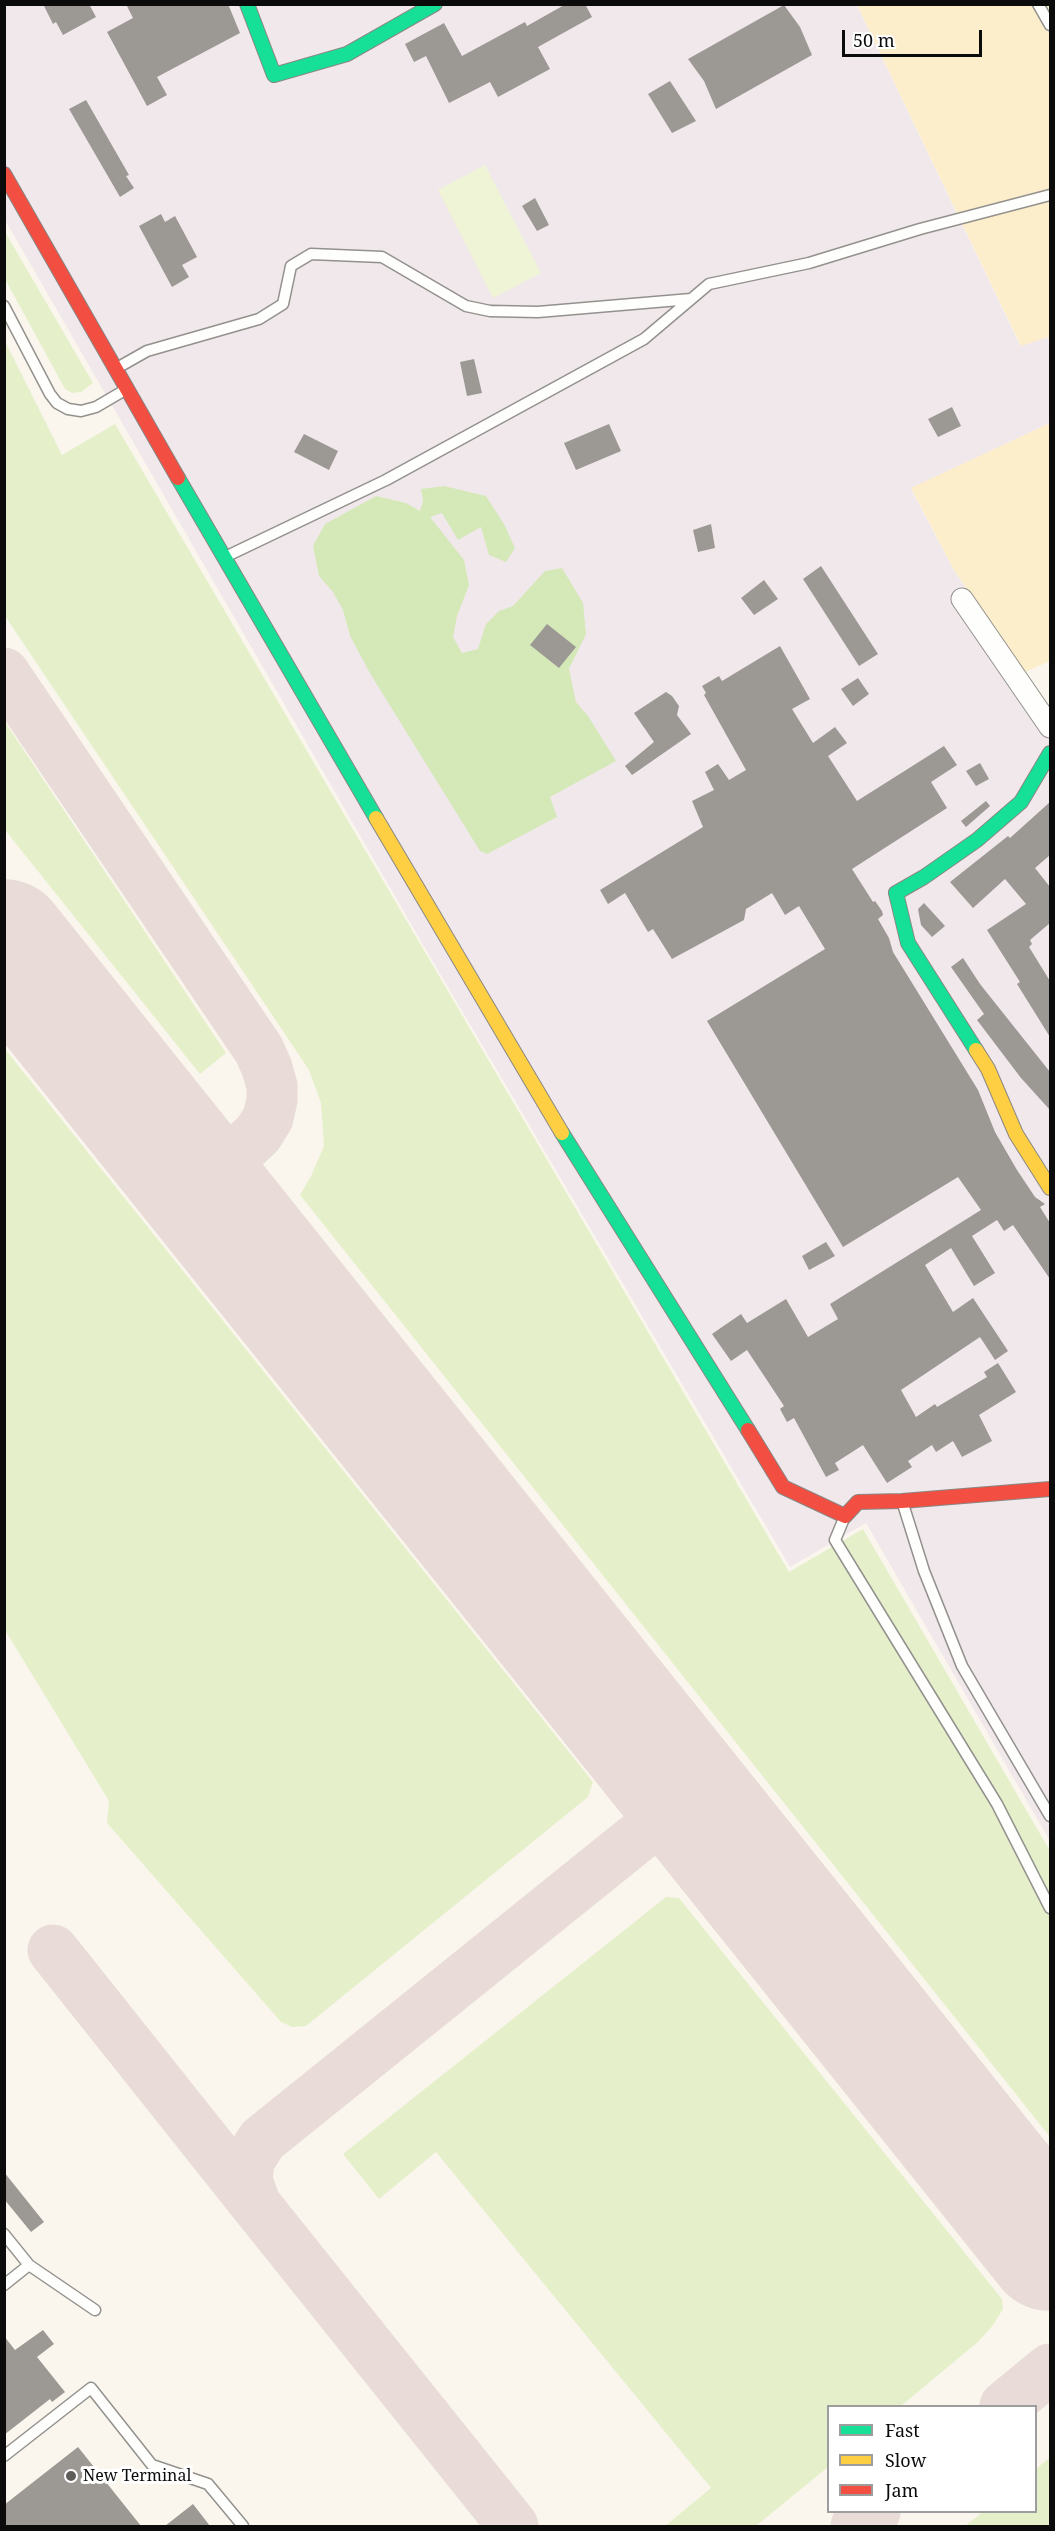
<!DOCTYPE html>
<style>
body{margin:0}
#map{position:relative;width:1055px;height:2531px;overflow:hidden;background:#faf6ed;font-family:"Noto Serif",serif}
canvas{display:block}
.frame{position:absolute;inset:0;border:6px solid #0b0b0b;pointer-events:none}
.legend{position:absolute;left:827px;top:2405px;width:210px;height:108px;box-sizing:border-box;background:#fff;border:2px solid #9d9d9d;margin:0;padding:8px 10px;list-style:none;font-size:18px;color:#0b0b0b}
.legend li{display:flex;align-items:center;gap:12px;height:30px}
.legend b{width:30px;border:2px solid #9d9d9d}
.scale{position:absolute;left:842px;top:30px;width:140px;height:27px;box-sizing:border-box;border:3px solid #0b0b0b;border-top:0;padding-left:8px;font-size:18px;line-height:21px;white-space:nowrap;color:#0b0b0b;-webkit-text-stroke:4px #fff;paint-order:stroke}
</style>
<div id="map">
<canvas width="1055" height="2531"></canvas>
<div class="frame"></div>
<ul class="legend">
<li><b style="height:8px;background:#16e098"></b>Fast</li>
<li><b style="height:8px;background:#ffcf43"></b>Slow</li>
<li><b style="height:8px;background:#f24e42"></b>Jam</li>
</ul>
<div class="scale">50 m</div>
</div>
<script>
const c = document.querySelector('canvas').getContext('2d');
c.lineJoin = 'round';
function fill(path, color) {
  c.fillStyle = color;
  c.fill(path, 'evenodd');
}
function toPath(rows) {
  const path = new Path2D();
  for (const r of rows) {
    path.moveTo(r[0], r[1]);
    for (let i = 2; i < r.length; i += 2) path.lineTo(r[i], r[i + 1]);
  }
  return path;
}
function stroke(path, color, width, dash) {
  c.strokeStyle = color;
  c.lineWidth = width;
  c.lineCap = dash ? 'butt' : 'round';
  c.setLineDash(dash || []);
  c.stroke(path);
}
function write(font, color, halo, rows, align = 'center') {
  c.font = font + ' "Noto Serif",serif';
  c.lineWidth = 6;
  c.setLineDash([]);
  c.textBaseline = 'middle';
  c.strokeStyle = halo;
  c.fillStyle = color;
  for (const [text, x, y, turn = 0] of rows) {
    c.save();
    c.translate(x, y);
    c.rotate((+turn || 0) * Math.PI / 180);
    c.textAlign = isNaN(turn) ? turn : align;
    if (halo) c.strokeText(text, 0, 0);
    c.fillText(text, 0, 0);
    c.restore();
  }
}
fill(toPath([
 [4,5,857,5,1020,345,1048,337,1050,342,1050,423,911,489,954,570,1023,673,1050,720,1050,1841,866,1523,790,1567,422,943,5,220]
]), '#f1e8ec');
fill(toPath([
 [4,230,93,383,81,392,72,393,65,389,5,279],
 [4,339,62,455,115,424,789,1572,863,1529,1050,1851,1050,2137,300,1195,311,1176,324,1146,321,1103,309,1070,5,616],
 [5,722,226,1053,200,1074,5,830],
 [5,1049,593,1782,588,1797,306,2026,292,2027,281,2022,107,1823,109,1801,5,1630],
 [666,1897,679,1898,1002,2299,1003,2309,993,2325,979,2341,901,2406,828,2406,828,2467,756,2526,665,2526,711,2488,436,2152,379,2199,343,2154],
 [1050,2457,1050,2526,965,2526,983,2512,1036,2512,1036,2469]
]), '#e5f0cb');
fill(toPath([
 [444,486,486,496,504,524,515,548,506,562,489,555,481,527,458,540,442,513,430,517,464,560,469,585,457,616,453,637,462,653,478,649,486,624,499,611,513,606,545,571,562,568,583,603,586,634,569,669,576,702,588,716,616,761,550,797,557,817,487,854,480,851,371,675,350,636,343,610,333,592,319,576,313,546,325,524,376,496,406,503,420,511,423,501,421,489]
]), '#d5e9b8');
fill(toPath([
 [857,5,1050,5,1050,342,1048,337,1021,346],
 [1050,423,1050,661,1023,673,954,570,911,488]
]), '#fdeecb');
fill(toPath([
 [485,165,541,273,493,298,438,190]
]), '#eef4d5');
stroke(toPath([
 [4,673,259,1050,267,1068,272,1086,272,1100,268,1118,258,1134,201,1187],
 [53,1950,256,2205],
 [1005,2406,1050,2369],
 [513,2526,256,2205,247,2181,249,2161,262,2140,689,1796],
 [856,2526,875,2512]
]), '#e9dcd8', 51);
stroke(toPath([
 [4,942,1050,2248]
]), '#e9dcd8', 126);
fill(toPath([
 [43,4,89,4,96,17,63,35,56,22,53,24],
 [126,4,228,4,240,33,157,77,167,95,147,106,107,32,133,18],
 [566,4,585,4,592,17,538,47,550,69,498,97,490,82,449,103,426,56,414,62,405,44,444,23,462,56,525,22,527,26],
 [784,5,800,27,812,55,716,109,704,81,688,59],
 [670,81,696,121,672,133,648,94],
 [86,100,129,175,126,176,134,188,120,197,69,109],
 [535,198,549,225,537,231,522,206],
 [161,214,165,222,175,216,197,257,182,265,189,277,172,287,139,226],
 [474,359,482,393,467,396,460,362],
 [952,407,961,426,938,437,928,419],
 [609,424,621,451,576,470,564,443],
 [304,434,338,451,329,470,294,452],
 [711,524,715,548,698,552,693,530],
 [821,566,878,654,859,666,803,579],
 [764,580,778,599,754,615,741,598],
 [547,624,576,647,559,668,530,645],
 [780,646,810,699,792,709,813,743,835,727,847,743,828,756,857,801,944,746,957,765,931,782,947,808,852,869,873,902,875,901,882,911,883,915,878,919,889,938,893,952,978,1090,995,1132,1017,1170,1035,1197,1045,1204,1040,1207,1050,1223,1050,1279,1013,1225,1004,1231,997,1220,972,1236,995,1273,974,1286,951,1248,925,1265,953,1312,973,1298,1008,1351,995,1360,980,1337,901,1390,916,1417,935,1404,937,1407,987,1377,984,1372,998,1363,1016,1392,979,1415,992,1441,962,1457,953,1441,936,1452,932,1445,908,1461,912,1467,887,1483,863,1445,835,1463,839,1470,826,1477,794,1418,787,1422,780,1409,784,1406,747,1350,731,1361,712,1334,741,1314,747,1323,786,1299,808,1337,838,1319,830,1304,981,1210,958,1177,843,1247,707,1021,825,949,799,906,785,915,772,893,746,909,744,920,672,959,653,929,648,932,625,893,608,904,600,890,703,827,692,801,714,790,705,772,718,764,729,780,746,770,704,695,706,693,702,686,719,676,722,681],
 [858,678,869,694,853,706,841,689],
 [666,692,672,696,679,706,677,715,691,734,632,775,625,766,654,742,634,713],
 [980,763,989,779,976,786,966,771],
 [986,801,990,806,966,827,961,821],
 [1050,802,1050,855,1035,868,1050,887,1050,923,1030,940,1032,944,1029,947,1050,981,1050,1037,1017,984,1020,982,987,930,1026,904,1005,879,973,908,950,882,1008,836,1010,838],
 [924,903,945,926,932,937,921,925,918,909],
 [963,958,980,984,1050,1072,1050,1110,1021,1078,977,1020,984,1014,951,967],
 [826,1242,835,1256,809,1270,802,1256],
 [4,2172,44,2222,31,2232,4,2199],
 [43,2330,54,2344,37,2357,65,2392,52,2402,50,2399,4,2435,4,2336,15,2350],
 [78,2447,141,2526,4,2526,4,2505],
 [193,2504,210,2526,165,2526]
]), '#9c9894');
const lane = toPath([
 [1038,4,1050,25],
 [4,306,50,394,57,403,68,409,81,411,96,407,125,390],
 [117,368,147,351,259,319,283,304,291,266,311,254,382,257,466,306,490,311,538,312,691,299],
 [225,557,386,480,644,339,709,284,809,263,920,229,1050,195],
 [903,1504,924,1571,962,1666,1050,1816],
 [845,1516,835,1540,997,1804,1050,1908],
 [4,2234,29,2265,95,2310],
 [4,2285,29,2265],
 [4,2456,91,2388,152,2465,208,2484,243,2526]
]);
const street = toPath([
 [962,599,1050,727]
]);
const fast = toPath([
 [247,4,274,75,347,54,435,4],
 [178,478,376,818],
 [976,1050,908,943,896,893,924,877,977,840,1021,802,1050,753],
 [562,1133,748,1430]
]);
const slow = toPath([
 [376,818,562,1133],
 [976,1050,988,1069,1016,1134,1050,1188]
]);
const jam = toPath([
 [4,174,178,478],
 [748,1430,783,1487,845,1516,858,1502,902,1501,1050,1489]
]);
stroke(lane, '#93918d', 13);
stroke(street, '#93918d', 23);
stroke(fast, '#898783', 16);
stroke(slow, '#898783', 16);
stroke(jam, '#898783', 16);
stroke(lane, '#fefefc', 10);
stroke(street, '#fefefc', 21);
stroke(fast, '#16e098', 14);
stroke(slow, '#ffcf43', 14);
stroke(jam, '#f24e42', 14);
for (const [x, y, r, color] of [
 [71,2476,6,"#5f5d5a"]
]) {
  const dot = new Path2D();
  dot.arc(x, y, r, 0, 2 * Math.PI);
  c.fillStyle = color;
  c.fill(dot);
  stroke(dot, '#fff', 2);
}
write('16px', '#0b0b0b', '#fff', [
 ["New Terminal",83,2476]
], 'left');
</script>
